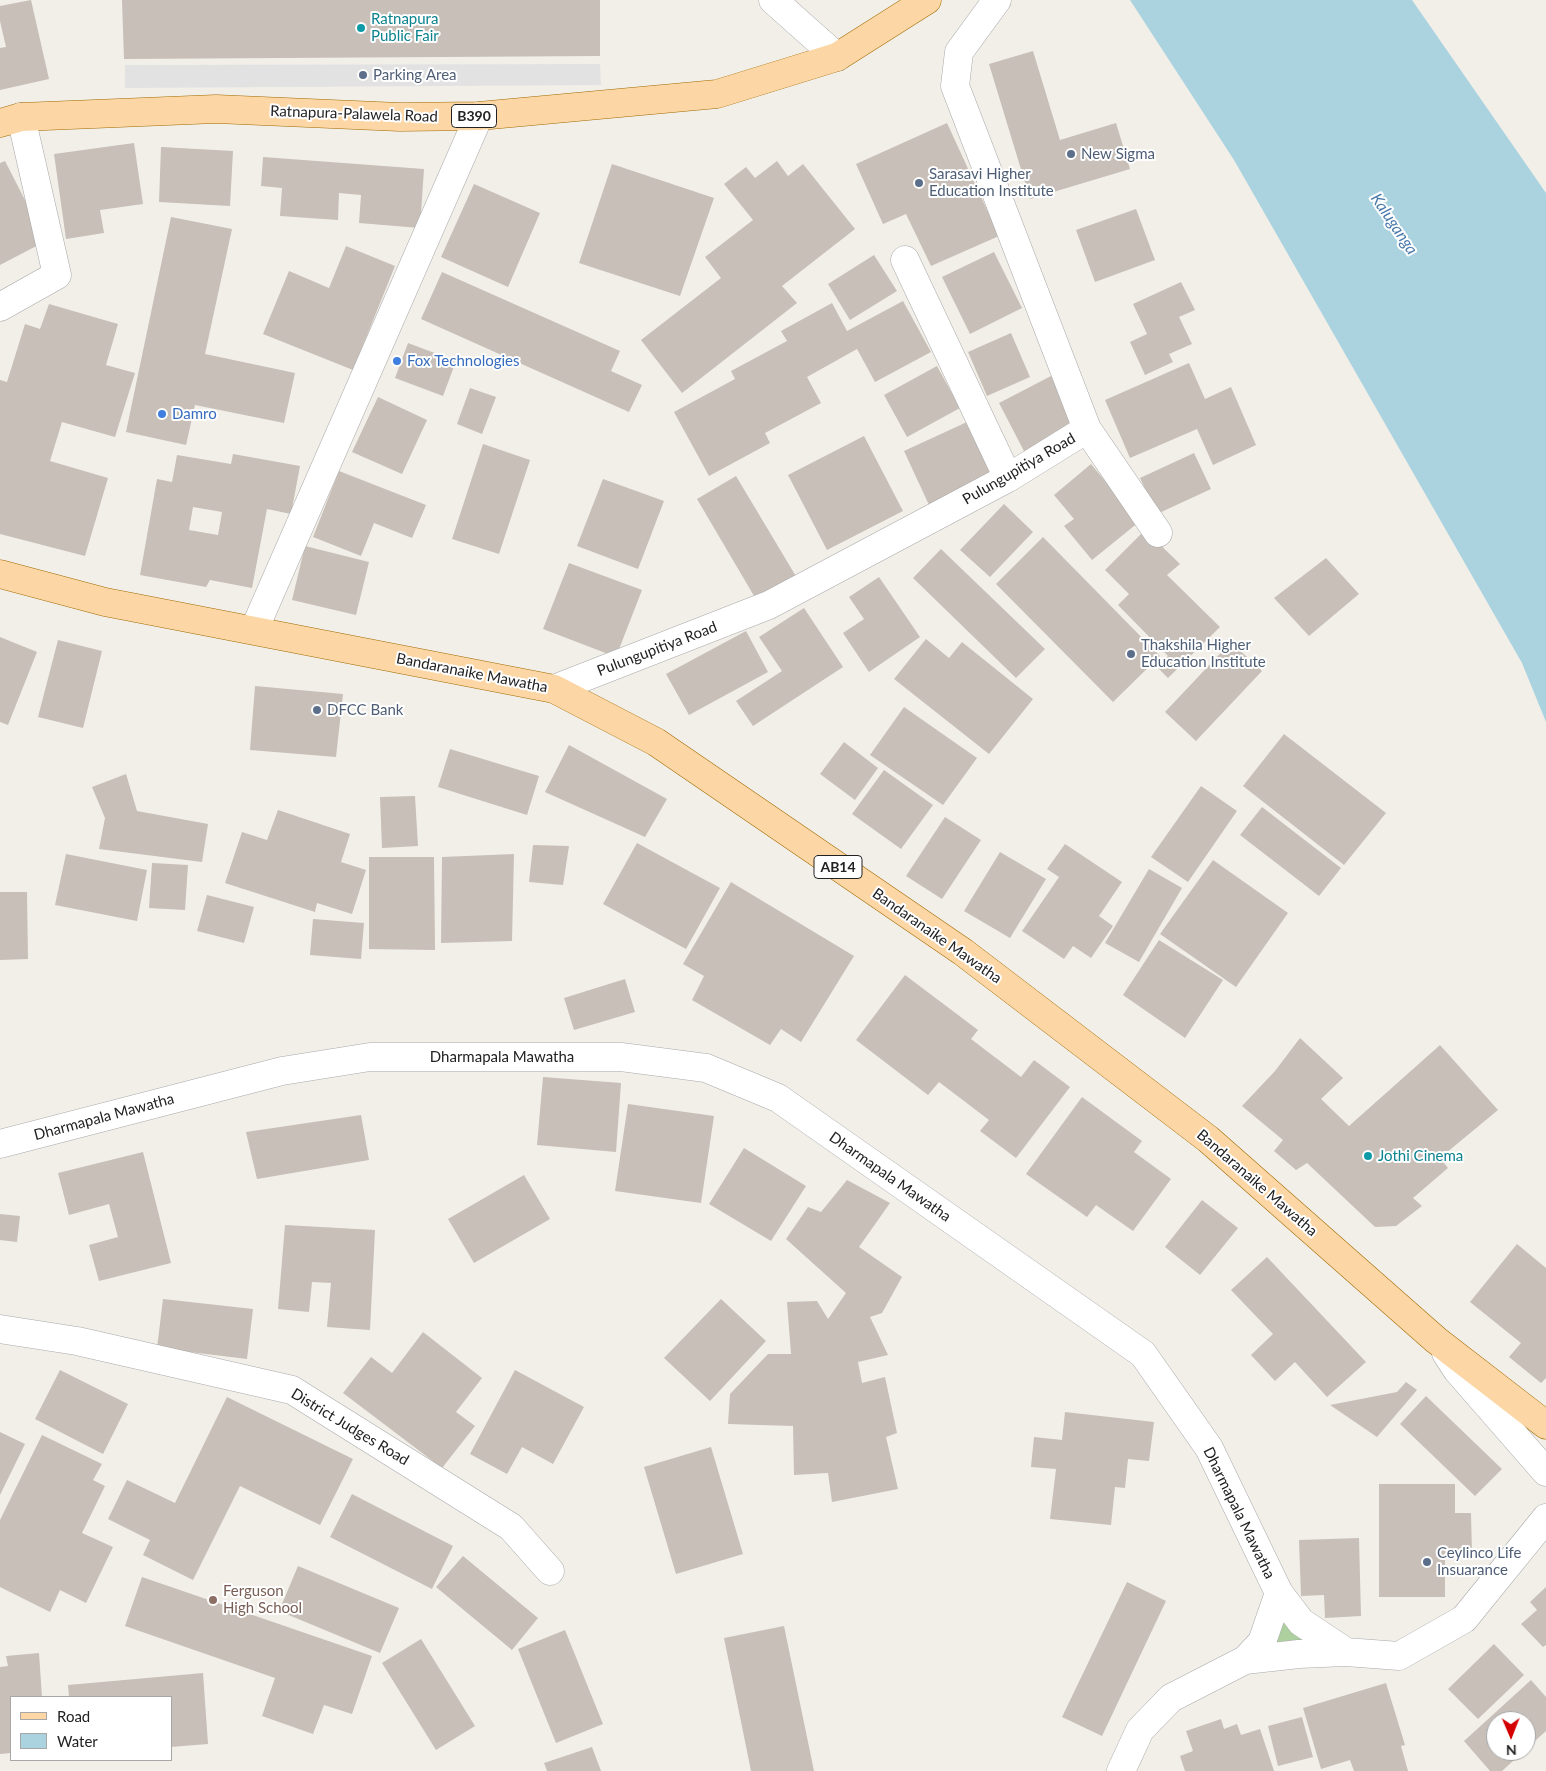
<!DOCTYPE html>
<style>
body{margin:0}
#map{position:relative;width:1546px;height:1771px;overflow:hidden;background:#f2efe9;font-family:Lato,sans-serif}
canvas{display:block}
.legend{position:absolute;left:10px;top:1696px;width:162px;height:65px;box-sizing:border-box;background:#fff;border:1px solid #a7a7a7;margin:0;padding:6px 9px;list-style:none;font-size:15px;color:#222}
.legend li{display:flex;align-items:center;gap:10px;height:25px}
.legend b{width:25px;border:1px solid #a7a7a7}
.north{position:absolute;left:1486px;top:1711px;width:50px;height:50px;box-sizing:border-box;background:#fff;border:1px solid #a7a7a7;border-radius:50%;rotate:179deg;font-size:14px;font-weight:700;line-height:20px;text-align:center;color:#222}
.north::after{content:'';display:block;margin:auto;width:18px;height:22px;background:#d40000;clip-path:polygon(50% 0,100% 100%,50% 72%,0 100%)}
</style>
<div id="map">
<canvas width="1546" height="1771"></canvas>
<ul class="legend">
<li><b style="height:6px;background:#fcd6a4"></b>Road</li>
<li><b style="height:14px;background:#aad3df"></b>Water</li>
</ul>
<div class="north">N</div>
</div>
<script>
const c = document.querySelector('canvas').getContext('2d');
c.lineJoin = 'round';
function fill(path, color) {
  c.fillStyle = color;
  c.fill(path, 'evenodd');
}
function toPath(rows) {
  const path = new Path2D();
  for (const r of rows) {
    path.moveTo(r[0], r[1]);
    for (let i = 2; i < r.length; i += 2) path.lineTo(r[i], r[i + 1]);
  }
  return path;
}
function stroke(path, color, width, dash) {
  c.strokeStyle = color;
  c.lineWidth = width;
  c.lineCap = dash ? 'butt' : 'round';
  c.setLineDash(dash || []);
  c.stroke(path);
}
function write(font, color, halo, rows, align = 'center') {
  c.font = font + ' Lato,sans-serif';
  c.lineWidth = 4;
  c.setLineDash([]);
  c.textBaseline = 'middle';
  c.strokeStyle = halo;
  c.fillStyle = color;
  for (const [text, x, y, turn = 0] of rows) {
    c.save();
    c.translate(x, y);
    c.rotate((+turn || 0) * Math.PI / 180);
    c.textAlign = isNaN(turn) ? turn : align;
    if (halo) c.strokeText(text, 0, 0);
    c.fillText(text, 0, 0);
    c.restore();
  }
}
fill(toPath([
 [1282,1610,1317,1647,1263,1653]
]), '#add19e');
fill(toPath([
 [600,64,601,85,125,88,125,65]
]), '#e2e2e2');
fill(toPath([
 [1130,0,1412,0,1546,193,1546,722,1522,663,1234,160]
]), '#aad3df');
fill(toPath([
 [31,0,49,79,0,90,0,48,6,47,0,21,0,6],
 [122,0,600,0,600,56,124,59],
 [1033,51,1060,140,1116,123,1130,169,1030,199,989,64],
 [947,123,999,236,931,266,906,214,883,224,856,164],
 [134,143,143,204,100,210,104,233,66,239,54,154],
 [161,147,233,151,230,206,159,202],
 [263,157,424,169,420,228,359,223,361,195,339,193,338,220,280,216,282,188,261,186],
 [5,161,46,241,0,265,0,163],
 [777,161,788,176,803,164,855,229,782,286,797,303,682,393,641,340,721,278,705,257,753,220,724,184,746,167,755,178],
 [612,164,714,198,680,296,579,263],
 [474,184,540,213,508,287,441,257],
 [1136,209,1155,260,1095,282,1076,230],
 [171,217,232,229,205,354,295,373,284,423,195,405,186,445,126,432],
 [346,246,395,266,353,370,263,334,289,271,329,288],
 [994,252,1022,308,970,334,942,277],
 [874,255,897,291,850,320,828,284],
 [442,272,620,351,611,371,642,385,629,412,421,319],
 [1181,282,1195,310,1179,317,1192,344,1169,354,1173,362,1145,375,1130,342,1147,334,1133,304],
 [903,301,931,352,875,382,857,349,807,377,821,403,765,433,770,443,709,476,674,412,735,379,731,371,787,341,781,331,832,303,847,331],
 [49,304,118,324,106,365,135,373,115,437,62,422,50,461,108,478,85,556,0,534,0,380,7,382,25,324,40,329],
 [1011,333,1030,377,987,396,968,352],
 [408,343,456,361,443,396,395,378],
 [1189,363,1205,399,1231,387,1256,445,1213,465,1197,429,1130,458,1105,400],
 [937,366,960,408,907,437,884,395],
 [1051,376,1079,428,1026,455,999,403],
 [470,388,496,397,482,434,457,424],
 [378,397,427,420,402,474,352,452],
 [967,422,992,476,929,505,904,451],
 [864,436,903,511,827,550,788,475],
 [483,444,530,460,499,554,452,539],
 [1194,453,1211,489,1157,514,1140,478],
 [233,454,300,466,291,514,267,509,252,588,210,580,206,587,140,575,157,479,172,482,177,455,231,464],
 [193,507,222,512,218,535,189,530],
 [1091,464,1139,522,1092,560,1064,526,1074,519,1054,495],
 [339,471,426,505,412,538,374,523,361,556,313,537],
 [736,476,797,578,757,601,697,499],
 [603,479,664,501,638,569,577,546],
 [1004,504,1033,532,990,577,960,550],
 [1145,530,1180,564,1167,575,1220,627,1168,678,1157,667,1168,656,1118,605,1129,594,1105,570],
 [1043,537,1160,656,1113,702,996,584],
 [305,546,369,562,356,615,292,600],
 [941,549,1045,649,1016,678,913,578],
 [1326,558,1359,594,1309,636,1274,598],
 [569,563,642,590,616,657,543,629],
 [879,577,920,637,869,672,843,633,864,619,849,597],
 [804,608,843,667,753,726,736,701,782,671,759,637],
 [746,631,768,672,689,715,666,674],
 [0,637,37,652,8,725,0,722],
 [926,639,949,658,962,642,1033,699,989,754,894,679],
 [58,640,102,651,83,728,38,717],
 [1231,642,1262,671,1196,741,1165,712],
 [255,686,343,694,336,757,250,750],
 [904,707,977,758,943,805,870,755],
 [1284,734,1386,813,1344,865,1243,786],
 [844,742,878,768,855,800,820,774],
 [569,745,667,799,645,837,545,792],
 [450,749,539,776,527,815,438,787],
 [884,770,933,805,901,849,852,814],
 [126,774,137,811,208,824,202,862,99,849,105,818,92,787],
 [1201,786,1237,811,1188,882,1151,857],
 [415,796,418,846,382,848,380,797],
 [1262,807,1341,868,1319,896,1240,835],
 [278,810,350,834,341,862,366,870,352,914,317,903,315,912,225,883,242,832,267,840],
 [945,817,981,840,942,899,906,876],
 [637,843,720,888,686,949,603,904],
 [1065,844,1122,882,1099,916,1113,926,1091,958,1073,946,1064,959,1022,931,1059,877,1047,869],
 [533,845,569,846,563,885,529,882],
 [1000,852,1046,879,1010,938,964,911],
 [66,854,147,870,137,921,55,905],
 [514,854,512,941,441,943,442,857],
 [369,857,434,857,435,950,369,949],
 [1213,860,1288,913,1236,987,1160,934],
 [152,863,188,865,185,910,149,908],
 [1149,869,1182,888,1139,962,1105,943],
 [731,882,854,956,801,1042,781,1029,770,1045,692,1000,704,976,683,964],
 [0,892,27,892,28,959,0,960],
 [207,895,254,907,244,943,197,931],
 [313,919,364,923,361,959,310,955],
 [1159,940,1223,980,1185,1038,1123,995],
 [905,975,978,1030,971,1039,1021,1077,1034,1060,1070,1087,1016,1158,980,1131,989,1120,939,1082,928,1095,856,1040],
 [625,979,635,1012,574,1030,564,998],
 [1300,1038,1343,1078,1321,1099,1349,1126,1440,1045,1498,1110,1440,1158,1448,1168,1413,1198,1422,1206,1396,1226,1375,1227,1307,1163,1296,1170,1274,1151,1283,1140,1242,1106,1275,1071],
 [543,1077,621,1083,616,1152,537,1145],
 [1082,1097,1142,1141,1134,1152,1171,1179,1133,1231,1096,1205,1087,1217,1026,1174],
 [628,1104,714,1116,701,1203,615,1191],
 [361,1115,369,1160,257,1179,246,1132],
 [744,1148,806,1186,771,1241,709,1204],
 [143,1152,171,1263,99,1281,89,1245,118,1237,109,1204,69,1215,58,1173],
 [524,1175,550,1219,474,1263,448,1219],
 [847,1180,890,1203,859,1247,902,1277,882,1313,870,1317,888,1355,858,1362,862,1383,885,1377,897,1433,886,1437,898,1489,832,1502,828,1473,794,1475,793,1426,728,1424,730,1394,768,1354,791,1354,787,1302,817,1301,828,1319,846,1293,786,1239,808,1207,821,1212],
 [1202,1200,1238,1228,1200,1275,1165,1247],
 [0,1214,20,1216,17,1242,0,1240],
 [285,1225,375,1230,370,1330,327,1327,331,1283,312,1282,309,1312,278,1309],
 [1517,1244,1546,1268,1546,1378,1541,1383,1509,1357,1521,1343,1470,1302],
 [1267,1257,1366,1362,1327,1397,1295,1362,1275,1381,1251,1355,1273,1334,1231,1290],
 [163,1299,253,1309,247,1359,157,1348],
 [721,1299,766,1341,710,1401,664,1358],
 [423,1332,482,1378,456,1412,475,1426,442,1468,343,1393,371,1357,392,1373],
 [60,1370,128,1404,103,1454,35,1419],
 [515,1370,584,1407,553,1464,522,1447,507,1474,470,1454],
 [1406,1382,1417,1390,1377,1437,1330,1405,1397,1392],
 [1426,1396,1502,1469,1475,1496,1400,1424],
 [227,1397,353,1459,320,1525,240,1486,193,1580,143,1555,150,1540,108,1519,127,1480,175,1503],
 [1065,1412,1154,1422,1149,1461,1128,1459,1125,1488,1115,1487,1111,1525,1050,1519,1056,1469,1031,1467,1034,1437,1062,1440],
 [0,1432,25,1444,0,1495],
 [42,1435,102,1464,93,1480,105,1486,82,1533,113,1547,86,1603,60,1590,50,1612,0,1587,0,1520],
 [711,1447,743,1554,676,1574,644,1467],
 [1379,1484,1455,1484,1455,1513,1471,1513,1472,1553,1445,1553,1445,1597,1379,1597],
 [352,1494,453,1546,432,1589,330,1537],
 [1359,1538,1361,1616,1325,1618,1324,1595,1301,1596,1299,1540],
 [463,1556,538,1618,512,1650,436,1587],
 [298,1566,399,1608,380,1653,279,1611],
 [142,1577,372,1656,352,1714,324,1705,313,1734,262,1716,275,1678,125,1626],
 [1127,1582,1166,1601,1102,1736,1062,1717],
 [1546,1587,1546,1645,1543,1647,1521,1624,1537,1610,1530,1602],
 [784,1626,814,1771,751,1771,724,1638],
 [565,1630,603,1724,556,1743,518,1649],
 [421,1639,475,1726,436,1750,382,1663],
 [1494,1644,1524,1675,1478,1719,1448,1689],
 [39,1653,42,1697,11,1697,11,1753,0,1754,0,1667,8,1666,6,1656],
 [203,1673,208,1744,171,1747,171,1697,69,1697,68,1685],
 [1531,1680,1546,1697,1546,1731,1526,1749,1526,1721,1496,1721,1496,1751,1524,1751,1502,1771,1490,1771,1464,1741],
 [1386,1683,1405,1745,1401,1746,1408,1771,1354,1771,1350,1760,1321,1769,1303,1708],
 [1302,1717,1313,1757,1278,1766,1268,1726],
 [1221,1719,1224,1729,1237,1724,1241,1735,1260,1729,1274,1771,1185,1771,1180,1756,1193,1751,1186,1731],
 [592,1747,601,1771,547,1771,544,1763]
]), '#c7bfb8');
const minor = toPath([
 [773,0,837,57],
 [905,260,1008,478],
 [0,307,57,275,21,117],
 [1087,429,1158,533],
 [254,630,479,116],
 [554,689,769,605,1008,478,1087,429,955,86,959,52,997,0],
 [0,1144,282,1071,370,1057,621,1057,706,1068,778,1098,1143,1354,1209,1448,1279,1593,1301,1622,1346,1652,1399,1656,1464,1619,1546,1518],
 [0,1329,77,1341,292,1390,511,1527,550,1571],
 [1446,1353,1457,1370,1546,1472],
 [1245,1660,1262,1642,1279,1593],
 [1121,1771,1140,1730,1171,1698,1245,1660,1299,1654,1346,1652]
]);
const major = toPath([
 [0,123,21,117,216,109,400,117,479,116,717,94,837,57,927,0],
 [0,574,105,602,554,689,656,742,963,952,1208,1139,1436,1340,1546,1425]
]);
stroke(minor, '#a9a9a9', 29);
stroke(major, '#a06b00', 29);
stroke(minor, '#fff', 28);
stroke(major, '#fcd6a4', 28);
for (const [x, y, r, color] of [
 [361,28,5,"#0f9aa8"],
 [363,75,5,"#5c6f8a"],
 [1071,154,5,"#5c6f8a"],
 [919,183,5,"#5c6f8a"],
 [397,361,5,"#3f7fe0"],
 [162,414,5,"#3f7fe0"],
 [1131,654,5,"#5c6f8a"],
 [317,710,5,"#5c6f8a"],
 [1368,1156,5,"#0f9aa8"],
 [1427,1562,5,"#5c6f8a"],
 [213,1600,5,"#8d6e63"]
]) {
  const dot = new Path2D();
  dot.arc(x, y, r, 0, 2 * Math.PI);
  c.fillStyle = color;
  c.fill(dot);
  stroke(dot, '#fff', 2);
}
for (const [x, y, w] of [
 [474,116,45],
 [838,867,48]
]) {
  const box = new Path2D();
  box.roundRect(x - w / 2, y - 11.5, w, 23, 4);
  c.fillStyle = '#fff';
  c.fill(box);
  stroke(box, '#222', 1);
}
write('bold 14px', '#222', null, [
 ["B390",474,116],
 ["AB14",838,867]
]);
write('15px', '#0d838f', '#fff', [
 ["Ratnapura",371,19],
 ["Public Fair",371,36],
 ["Jothi Cinema",1378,1156]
], 'left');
write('15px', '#4e5e75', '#fff', [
 ["Parking Area",373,75],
 ["New Sigma",1081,154],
 ["Sarasavi Higher",929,174],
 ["Education Institute",929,191],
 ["Thakshila Higher",1141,645],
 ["Education Institute",1141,662],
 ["DFCC Bank",327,710],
 ["Ceylinco Life",1437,1553],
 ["Insuarance",1437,1570]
], 'left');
write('15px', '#222', '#fff', [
 ["Ratnapura-Palawela Road",354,114,2],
 ["Pulungupitiya Road",1019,469,-30],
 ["Pulungupitiya Road",657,649,-21],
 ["Bandaranaike Mawatha",472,673,11],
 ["Bandaranaike Mawatha",937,936,35],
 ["Dharmapala Mawatha",502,1057],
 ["Dharmapala Mawatha",104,1117,-15],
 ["Dharmapala Mawatha",890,1177,35],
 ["Bandaranaike Mawatha",1257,1183,41],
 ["District Judges Road",350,1427,31],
 ["Dharmapala Mawatha",1239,1513,64]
]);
write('15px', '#366cbe', '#fff', [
 ["Fox Technologies",407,361],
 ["Damro",172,414]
], 'left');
write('15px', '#785e54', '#fff', [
 ["Ferguson",223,1591],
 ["High School",223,1608]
], 'left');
write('italic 16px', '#4a7aab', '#fff', [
 ["Kaluganga",1394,224,56]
]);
</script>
